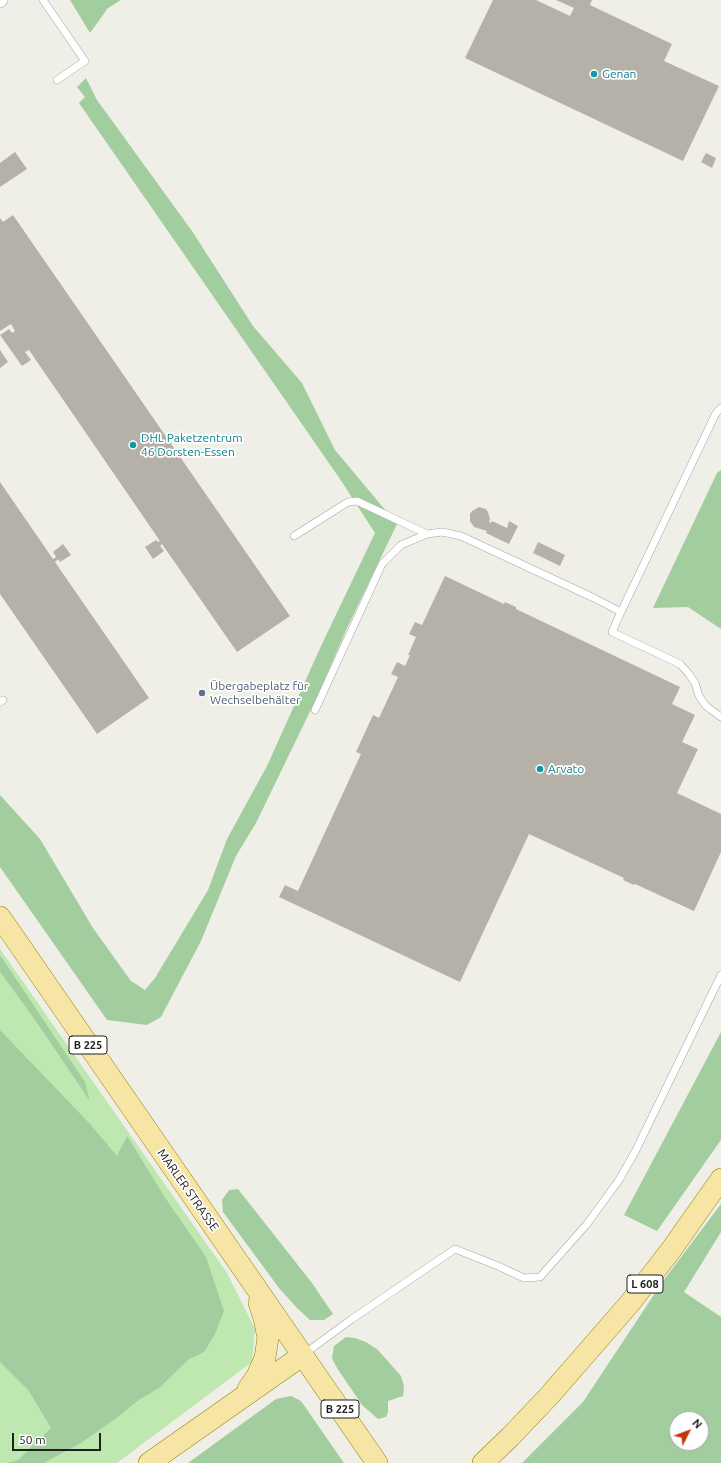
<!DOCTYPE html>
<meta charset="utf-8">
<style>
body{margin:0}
#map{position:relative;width:721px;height:1463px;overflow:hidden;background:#f0efe7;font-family:Ubuntu,sans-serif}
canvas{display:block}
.north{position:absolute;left:669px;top:1411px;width:40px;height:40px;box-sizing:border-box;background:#fff;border:1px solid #a6a6a6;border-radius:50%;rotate:48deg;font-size:11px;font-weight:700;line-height:16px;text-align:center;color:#202020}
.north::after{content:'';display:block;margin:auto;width:14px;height:18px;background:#c4340c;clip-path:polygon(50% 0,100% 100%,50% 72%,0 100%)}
.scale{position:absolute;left:12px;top:1433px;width:89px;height:18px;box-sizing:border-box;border:2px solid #202020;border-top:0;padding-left:5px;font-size:12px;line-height:14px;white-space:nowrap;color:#202020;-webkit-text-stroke:3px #fff;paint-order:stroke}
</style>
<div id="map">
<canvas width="721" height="1463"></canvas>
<div class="north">N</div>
<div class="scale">50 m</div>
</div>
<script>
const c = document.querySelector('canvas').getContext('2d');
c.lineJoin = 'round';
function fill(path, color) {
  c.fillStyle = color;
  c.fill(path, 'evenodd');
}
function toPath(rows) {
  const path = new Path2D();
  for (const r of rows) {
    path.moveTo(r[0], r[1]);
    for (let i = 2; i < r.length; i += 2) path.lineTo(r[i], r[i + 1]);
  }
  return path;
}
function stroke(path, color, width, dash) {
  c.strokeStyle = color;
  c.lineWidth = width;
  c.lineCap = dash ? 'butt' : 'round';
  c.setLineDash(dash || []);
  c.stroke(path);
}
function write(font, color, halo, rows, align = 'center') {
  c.font = font + ' Ubuntu,sans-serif';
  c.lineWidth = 3.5;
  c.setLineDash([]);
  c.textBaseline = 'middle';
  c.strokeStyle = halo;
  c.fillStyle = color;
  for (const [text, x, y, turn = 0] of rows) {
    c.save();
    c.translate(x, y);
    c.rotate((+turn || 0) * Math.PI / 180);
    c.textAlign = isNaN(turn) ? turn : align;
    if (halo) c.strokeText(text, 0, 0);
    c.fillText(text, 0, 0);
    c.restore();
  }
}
fill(toPath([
 [0,949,227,1273,255,1329,252,1362,117,1463,0,1463]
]), '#bfe7b0');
fill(toPath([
 [70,0,121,0,108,8,90,33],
 [86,78,97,100,192,231,253,326,302,383,335,450,397,524,347,628,318,695,256,823,236,856,201,941,161,1017,147,1025,107,1020,0,867,0,795,40,839,93,928,131,981,145,990,155,978,208,890,227,839,267,766,321,646,375,533,340,479,79,103,85,97,77,87],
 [721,470,721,629,688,607,653,608,717,473],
 [0,955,85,1082,90,1101,31,1014,0,972],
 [0,1030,90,1124,117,1156,127,1136,166,1199,206,1257,224,1311,215,1334,204,1352,189,1359,159,1388,137,1401,122,1414,81,1443,44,1463,6,1463,18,1460,51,1428,29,1391,0,1362],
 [721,1032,721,1140,657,1231,624,1215],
 [238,1189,312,1283,333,1314,324,1320,310,1320,297,1308,279,1288,223,1212,222,1200,229,1190],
 [721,1204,721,1232,684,1292,721,1317,721,1463,522,1463,583,1402,663,1281],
 [677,1419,701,1419,701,1443,677,1443],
 [346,1337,355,1338,366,1342,378,1350,401,1376,404,1386,403,1396,388,1401,388,1412,386,1417,378,1419,362,1405,337,1368,332,1358,334,1346],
 [291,1396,301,1401,344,1463,188,1463,276,1399]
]), '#a2cd9e');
fill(toPath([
 [493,0,536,0,570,16,574,8,556,0,592,0,590,5,672,44,664,61,719,86,683,161,465,58],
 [15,152,27,169,0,187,0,163],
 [706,153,716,158,712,168,701,162],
 [13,215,290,616,237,652,162,544,160,546,164,551,153,559,145,547,156,540,158,542,160,541,29,350,25,352,31,360,22,366,0,335,9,329,12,333,15,331,11,324,0,331,0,218,3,222],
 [0,350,8,362,0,368],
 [0,482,53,559,56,557,53,552,63,544,71,555,60,562,58,559,55,562,149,698,97,734,0,594],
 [479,507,486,509,488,512,490,519,489,522,491,523,492,521,507,528,509,521,518,526,509,544,486,533,487,531,474,527,470,521,470,514,472,511],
 [538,542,565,555,560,566,533,553],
 [445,576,504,604,505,602,516,607,516,609,680,687,672,704,695,715,682,742,698,749,677,793,721,814,721,852,694,911,635,884,634,885,623,880,624,878,529,834,460,982,279,897,285,885,298,891,361,754,356,752,373,715,379,718,398,677,391,674,397,662,405,666,410,655,408,655,416,637,409,634,415,622,422,625]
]), '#b5b1a9');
const service = toPath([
 [43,0,85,61,57,80],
 [294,536,348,502,357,501,427,534],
 [621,612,612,632,680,664,689,674,695,683,699,696,706,706,721,717],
 [0,702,3,700],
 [315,710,382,564,401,545,427,534,442,532,461,536,594,598,621,612,716,413,721,408],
 [304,1354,352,1319,455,1249,498,1266,524,1278,540,1277,587,1224,619,1180,635,1152,721,975]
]);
const minor = toPath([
 [0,1,1,0]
]);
const primary = toPath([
 [0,917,377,1463],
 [248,1389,257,1376,265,1358,268,1338,264,1318,259,1303],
 [149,1463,303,1355],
 [483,1463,510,1437,549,1396,630,1303,671,1250,721,1179]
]);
stroke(service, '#a4a4a4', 8);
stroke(minor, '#a4a4a4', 14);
stroke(primary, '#938409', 22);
stroke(service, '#fff', 7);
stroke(minor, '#fff', 13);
stroke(primary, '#f7e5a5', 21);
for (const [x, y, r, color] of [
 [594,74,4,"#0f9aa8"],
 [133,445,4,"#0f9aa8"],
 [202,693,4,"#5c6f8a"],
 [540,769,4,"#0f9aa8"]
]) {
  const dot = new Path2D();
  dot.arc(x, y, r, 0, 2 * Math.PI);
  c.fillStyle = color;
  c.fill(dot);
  stroke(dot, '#fff', 1.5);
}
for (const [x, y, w] of [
 [88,1045,38],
 [645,1284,36],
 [340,1409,38]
]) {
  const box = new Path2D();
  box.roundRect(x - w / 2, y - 9, w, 18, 3);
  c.fillStyle = '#fff';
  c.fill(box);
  stroke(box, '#202020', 1);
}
write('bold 11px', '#202020', null, [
 ["B 225",88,1045],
 ["L 608",645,1284],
 ["B 225",340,1409]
]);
write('12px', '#0d838f', '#fff', [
 ["Genan",602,74],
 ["DHL Paketzentrum",141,438],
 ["46 Dorsten-Essen",141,452],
 ["Arvato",548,769]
], 'left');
write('12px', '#4e5e75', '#fff', [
 ["Übergabeplatz für",210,686],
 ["Wechselbehälter",210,700]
], 'left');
write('12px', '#202020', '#fff', [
 ["MARLER STRASSE",188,1190,55]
]);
</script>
